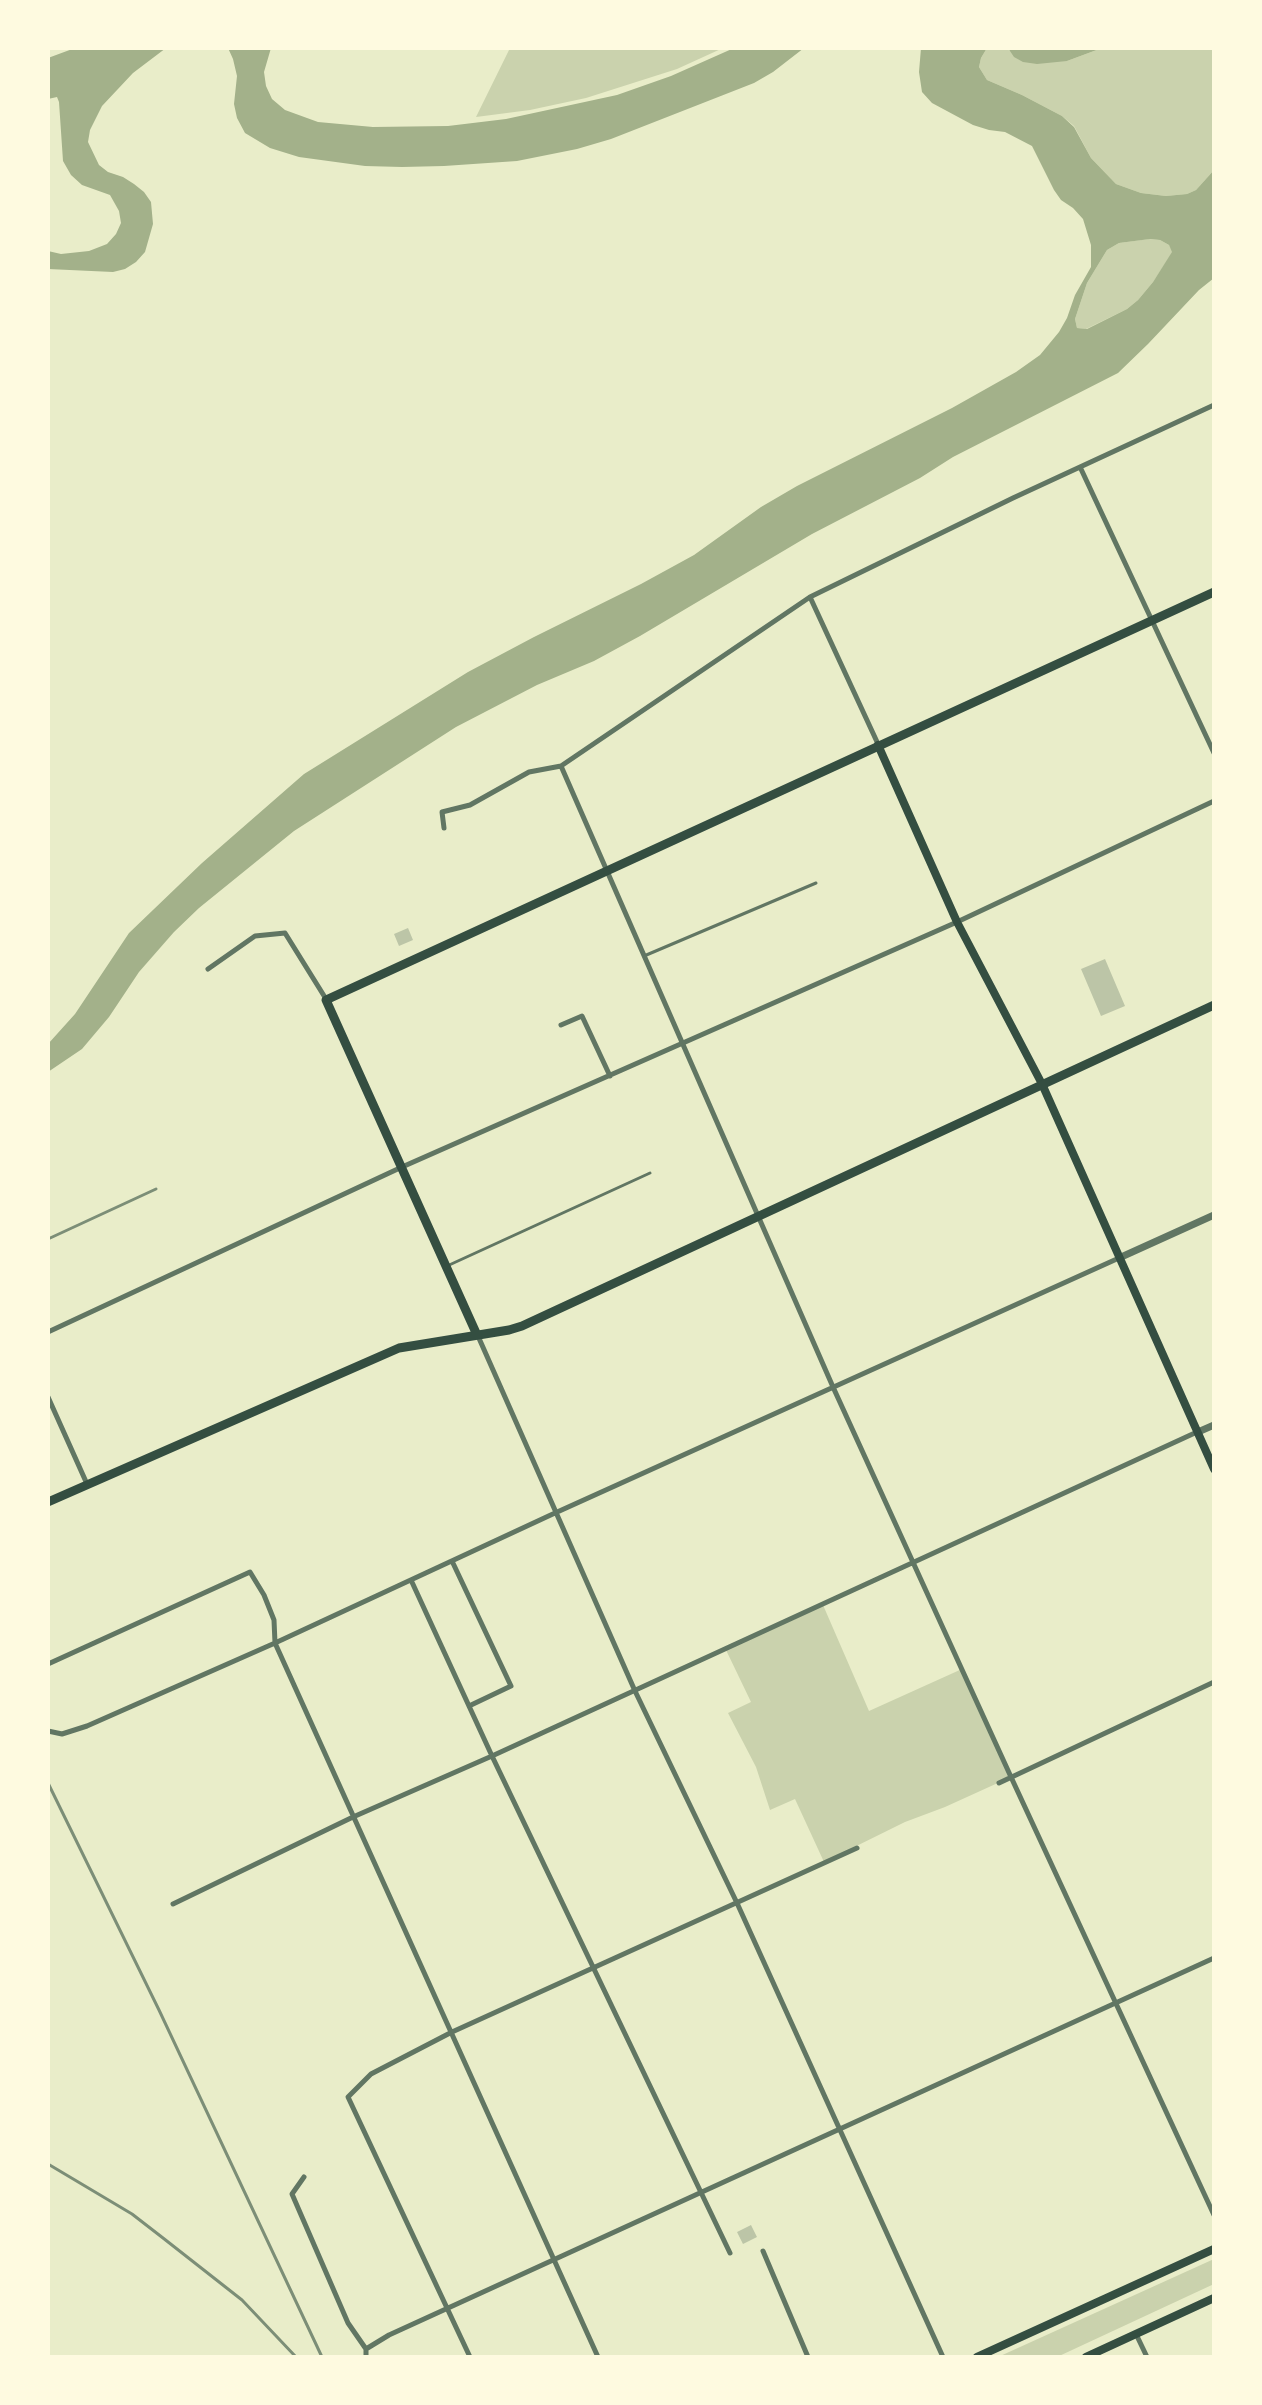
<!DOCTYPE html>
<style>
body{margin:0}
#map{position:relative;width:1262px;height:2405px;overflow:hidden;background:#e9edc9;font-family:"Libre Baskerville",serif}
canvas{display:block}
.frame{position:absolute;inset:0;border:50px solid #fefae0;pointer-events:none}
</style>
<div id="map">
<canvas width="1262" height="2405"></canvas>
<div class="frame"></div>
</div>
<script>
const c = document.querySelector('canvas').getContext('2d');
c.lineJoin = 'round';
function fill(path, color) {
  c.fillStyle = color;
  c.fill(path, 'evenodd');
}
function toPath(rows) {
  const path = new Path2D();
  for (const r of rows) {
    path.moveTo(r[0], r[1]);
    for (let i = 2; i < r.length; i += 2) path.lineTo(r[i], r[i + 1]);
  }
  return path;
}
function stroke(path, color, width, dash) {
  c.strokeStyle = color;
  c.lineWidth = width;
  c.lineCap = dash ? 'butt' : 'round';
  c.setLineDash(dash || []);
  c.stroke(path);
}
fill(toPath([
 [510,48,723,48,677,69,586,98,530,110,476,117],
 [987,48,1008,48,1008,50,1067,61,1102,48,1214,48,1214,170,1196,190,1187,194,1166,196,1141,193,1116,184,1091,158,1074,126,1062,116,1022,95,987,80,979,67,981,58],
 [1149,239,1160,240,1169,245,1173,252,1153,282,1138,300,1127,309,1086,329,1077,328,1075,319,1087,283,1107,250,1119,243],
 [823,1605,869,1711,962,1669,1011,1777,945,1807,905,1822,824,1862,795,1799,770,1810,756,1767,728,1713,751,1702,726,1650],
 [1214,2259,1214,2284,1057,2357,998,2357]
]), '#cad2ad');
fill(toPath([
 [75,48,166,48,133,73,102,106,90,130,88,142,99,165,108,172,123,177,134,184,144,192,151,202,153,224,145,252,136,262,125,269,113,272,48,269,48,251,61,254,89,251,107,244,116,234,121,223,119,211,110,195,82,185,71,175,63,161,59,102,57,97,48,99,48,58],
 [228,48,271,48,264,72,266,86,272,99,285,110,318,122,373,127,448,126,506,119,617,95,671,76,734,48,804,48,773,72,754,83,611,139,577,149,517,161,444,166,402,167,365,166,299,157,270,148,245,133,237,118,234,104,237,76,233,59],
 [921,48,987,48,981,58,979,67,987,80,1022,95,1062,116,1074,127,1091,158,1116,184,1141,193,1166,196,1187,194,1196,190,1214,170,1214,278,1199,290,1148,344,1118,373,953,457,920,478,812,534,640,636,594,661,537,685,456,727,294,831,199,908,174,932,139,972,109,1017,82,1049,48,1072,48,1044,75,1014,129,933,202,863,304,774,468,672,534,637,641,584,694,555,761,507,797,486,952,408,1016,372,1040,355,1059,332,1067,318,1075,295,1091,267,1091,245,1083,219,1073,208,1061,200,1054,190,1032,146,1005,132,989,130,973,125,932,103,922,92,919,72],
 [1150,239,1160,240,1169,245,1172,252,1153,282,1138,300,1127,309,1087,329,1077,328,1075,319,1087,283,1107,250,1119,243],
 [1008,48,1102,48,1067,61,1037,64,1023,62,1014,57]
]), '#a3b18a');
fill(toPath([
 [408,928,413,940,399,946,394,934],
 [1105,959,1125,1006,1101,1016,1081,969],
 [751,2225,757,2237,743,2244,737,2232]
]), '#bcc5a7');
stroke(toPath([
 [644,956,816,883],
 [447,1266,650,1173]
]), '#617663', 3);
stroke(toPath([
 [1081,469,1214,753],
 [810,597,878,744],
 [561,766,833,1387,1011,1777,1214,2215],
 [444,828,442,812,470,805,529,772,561,766,810,597,1013,498,1214,405],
 [208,969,255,936,285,933,326,999],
 [561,1025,582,1016,610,1076],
 [48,1332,402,1167,957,922,1214,801],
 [478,1336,635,1691,737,1903,943,2357],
 [48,1397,87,1484],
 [452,1561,511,1686,469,1706],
 [411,1580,492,1756,730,2253],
 [48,1664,250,1572,264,1595,274,1620,275,1643,598,2357],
 [48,1731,62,1734,87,1726,275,1643,555,1513,1119,1258],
 [999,1783,1214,1682],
 [173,1904,353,1817,492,1756,1197,1432],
 [304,2177,292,2194,348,2323,366,2349,366,2357],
 [763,2251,808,2357],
 [1136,2334,1147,2357],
 [366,2349,389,2335,1214,1958],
 [470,2357,348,2097,371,2074,452,2032,857,1848]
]), '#617663', 5);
stroke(toPath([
 [1119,1258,1214,1215],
 [1198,1432,1214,1425]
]), '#617663', 7);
stroke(toPath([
 [878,745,957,922,1042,1084,1214,1469],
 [977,2357,1214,2249],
 [1086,2357,1214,2298]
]), '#344e41', 8);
stroke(toPath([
 [477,1335,326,1000,1214,592],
 [48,1502,399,1348,509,1330,522,1326,1214,1005]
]), '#344e41', 9);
stroke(toPath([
 [48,1239,156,1189],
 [48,1783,159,2010,322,2357],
 [48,2164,132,2214,163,2238,242,2300,296,2357]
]), '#7c8e77', 3);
</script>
